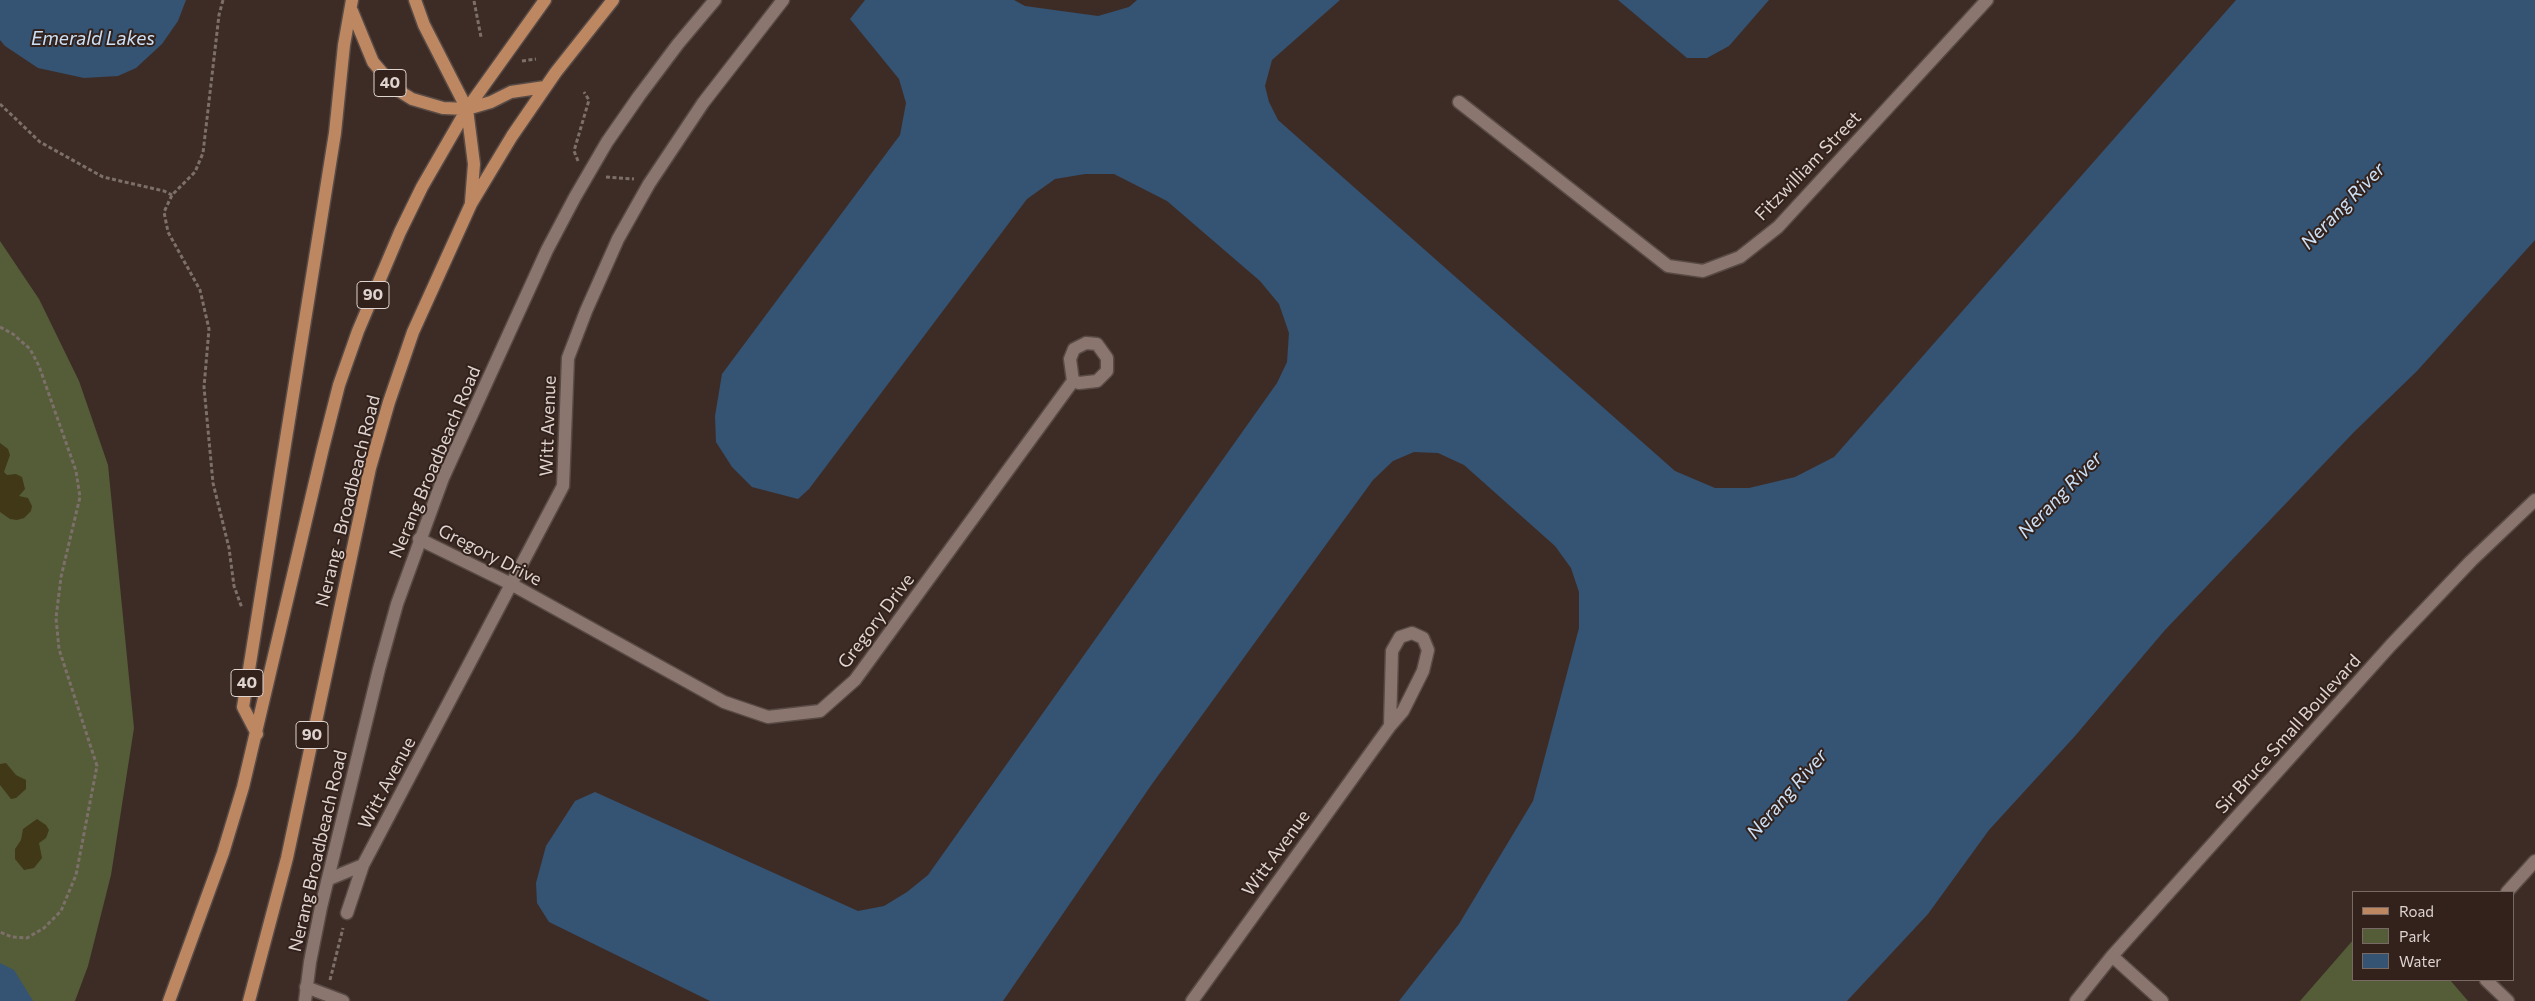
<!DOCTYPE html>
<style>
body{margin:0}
#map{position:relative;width:2535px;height:1001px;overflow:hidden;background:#3d2c26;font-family:Commissioner,sans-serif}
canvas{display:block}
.legend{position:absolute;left:2352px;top:891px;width:162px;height:90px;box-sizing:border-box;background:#33221c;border:1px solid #786964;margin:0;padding:6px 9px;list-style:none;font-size:15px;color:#dfd4d0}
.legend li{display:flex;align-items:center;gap:10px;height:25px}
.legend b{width:25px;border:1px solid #786964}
</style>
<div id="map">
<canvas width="2535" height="1001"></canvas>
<ul class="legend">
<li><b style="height:6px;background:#bd8762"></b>Road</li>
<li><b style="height:14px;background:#545d38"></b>Park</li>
<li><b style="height:14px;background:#355373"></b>Water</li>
</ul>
</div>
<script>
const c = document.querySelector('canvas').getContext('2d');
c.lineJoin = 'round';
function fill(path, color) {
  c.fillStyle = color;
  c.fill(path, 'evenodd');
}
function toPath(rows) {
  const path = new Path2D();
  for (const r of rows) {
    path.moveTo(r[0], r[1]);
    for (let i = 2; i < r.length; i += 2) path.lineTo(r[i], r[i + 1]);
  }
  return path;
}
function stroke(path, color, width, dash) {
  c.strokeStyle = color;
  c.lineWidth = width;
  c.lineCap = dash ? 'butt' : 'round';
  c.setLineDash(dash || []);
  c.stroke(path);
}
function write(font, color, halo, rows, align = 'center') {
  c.font = font + ' Commissioner,sans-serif';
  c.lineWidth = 4;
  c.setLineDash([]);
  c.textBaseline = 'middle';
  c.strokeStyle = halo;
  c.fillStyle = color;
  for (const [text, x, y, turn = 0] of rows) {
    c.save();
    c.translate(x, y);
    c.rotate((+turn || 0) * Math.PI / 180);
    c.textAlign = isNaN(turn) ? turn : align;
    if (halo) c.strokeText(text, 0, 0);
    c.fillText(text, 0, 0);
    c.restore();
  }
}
fill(toPath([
 [0,241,39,299,79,381,108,465,134,728,111,875,88,966,75,1001,0,1001],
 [2354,939,2354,980,2450,980,2468,1001,2300,1001]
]), '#545d38');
fill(toPath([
 [0,443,8,449,10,455,4,472,7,475,16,474,22,477,25,489,19,496,28,498,32,506,31,511,24,518,17,520,10,519,0,512],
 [6,763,16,775,26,780,26,789,16,798,11,799,0,785,0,764],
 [37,819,46,825,49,830,46,838,39,843,42,858,34,868,24,870,15,859,15,849,21,840,23,829]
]), '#413818');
fill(toPath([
 [0,0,186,0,178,21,162,44,136,68,118,76,84,78,38,68,5,46,0,40],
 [865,0,1014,0,1025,6,1098,16,1129,7,1137,0,1340,0,1272,60,1265,86,1269,102,1278,120,1675,471,1715,488,1749,488,1795,477,1834,457,2236,0,2535,0,2535,240,2417,371,2355,431,2165,630,2075,736,1989,830,1928,914,1847,1001,1399,1001,1459,924,1533,801,1579,628,1579,592,1571,568,1555,546,1464,465,1438,453,1414,452,1393,461,1373,480,1152,784,1003,1001,710,1001,549,922,537,903,536,883,546,846,575,801,595,792,858,911,884,906,907,892,928,875,1277,383,1287,362,1289,333,1279,304,1260,281,1167,201,1114,174,1085,174,1055,179,1027,199,809,489,798,499,752,487,732,467,716,442,715,416,722,374,900,135,906,103,899,79,850,19],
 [1618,0,1769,0,1729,46,1707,58,1687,58],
 [0,963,14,970,33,1001,0,1001]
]), '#355373');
const street = toPath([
 [1459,102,1668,266,1703,271,1740,257,1778,227,1987,0],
 [1086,343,1097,344,1107,358,1107,371,1097,381,1079,383,1073,381,1070,359,1074,349,1086,343],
 [419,539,511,584,724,702,768,717,820,711,855,680,1073,381],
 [329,879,363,865],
 [2507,892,2535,861],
 [347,913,363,865,563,486,568,358,586,311,618,239,649,184,703,103,783,0],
 [2112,956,2162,1001],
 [2486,980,2508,1001],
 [306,987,343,1001],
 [1192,1001,1390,726,1403,711,1423,671,1428,650,1423,638,1412,633,1400,637,1392,651,1390,726],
 [2076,1001,2112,956,2391,645,2471,561,2535,500]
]);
const secondary = toPath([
 [305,1001,310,962,321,907,379,669,397,604,443,478,547,250,575,197,607,142,639,96,678,44,715,0]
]);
const primary = toPath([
 [415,0,424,25,467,109,474,164,471,202],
 [352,11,373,62,396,89,412,99,443,108,467,109,491,102,511,92,545,87],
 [257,734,243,707,335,133,344,45,352,0],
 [169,1001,223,853,243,787,323,448,339,385,358,331,400,232,422,187,467,109,545,0],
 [249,1001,287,858,370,468,389,402,413,332,471,204,512,136,556,72,613,0]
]);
stroke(street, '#584a45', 15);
stroke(secondary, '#584a45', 15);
stroke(primary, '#584a45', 15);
stroke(toPath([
 [223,0,219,15,203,153,195,172,172,195,164,212,168,232,200,290,209,329,204,387,213,483,229,548,234,586,242,608],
 [474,1,481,37],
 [522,61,536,59],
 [0,104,40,142,103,177,164,191,172,195],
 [578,161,574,151,589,100,584,92],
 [606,177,634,179],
 [0,327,13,334,30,349,39,366,76,471,80,497,61,577,56,618,59,649,97,766,76,875,61,911,44,928,27,938,12,937,0,932],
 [330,980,343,928]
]), '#7d6f69', 3, [4, 2.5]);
stroke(street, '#8b766f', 12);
stroke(secondary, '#8b766f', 12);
stroke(primary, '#bd8762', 12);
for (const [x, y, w] of [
 [390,83,32],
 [373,295,32],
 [247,683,32],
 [312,735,32]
]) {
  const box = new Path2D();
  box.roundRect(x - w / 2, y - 13.5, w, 27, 4);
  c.fillStyle = '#33221c';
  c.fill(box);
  stroke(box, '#dfd4d0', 1);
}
write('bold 16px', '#dfd4d0', null, [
 ["40",390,83],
 ["90",373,295],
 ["40",247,683],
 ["90",312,735]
]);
write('18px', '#dfd4d0', '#33221c', [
 ["Fitzwilliam Street",1808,166,-46],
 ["Witt Avenue",548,426,-88],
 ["Nerang Broadbeach Road",435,462,-67],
 ["Nerang - Broadbeach Road",348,501,-76],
 ["Gregory Drive",490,555,27],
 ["Gregory Drive",876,621,-53],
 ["Sir Bruce Small Boulevard",2288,734,-48],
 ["Witt Avenue",387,783,-62],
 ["Nerang Broadbeach Road",318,851,-77],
 ["Witt Avenue",1276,853,-54]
]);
write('italic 19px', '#cce1f7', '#33221c', [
 ["Emerald Lakes",93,39],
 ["Nerang River",2343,206,-46],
 ["Nerang River",2060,495,-46],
 ["Nerang River",1787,794,-49]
]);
</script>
